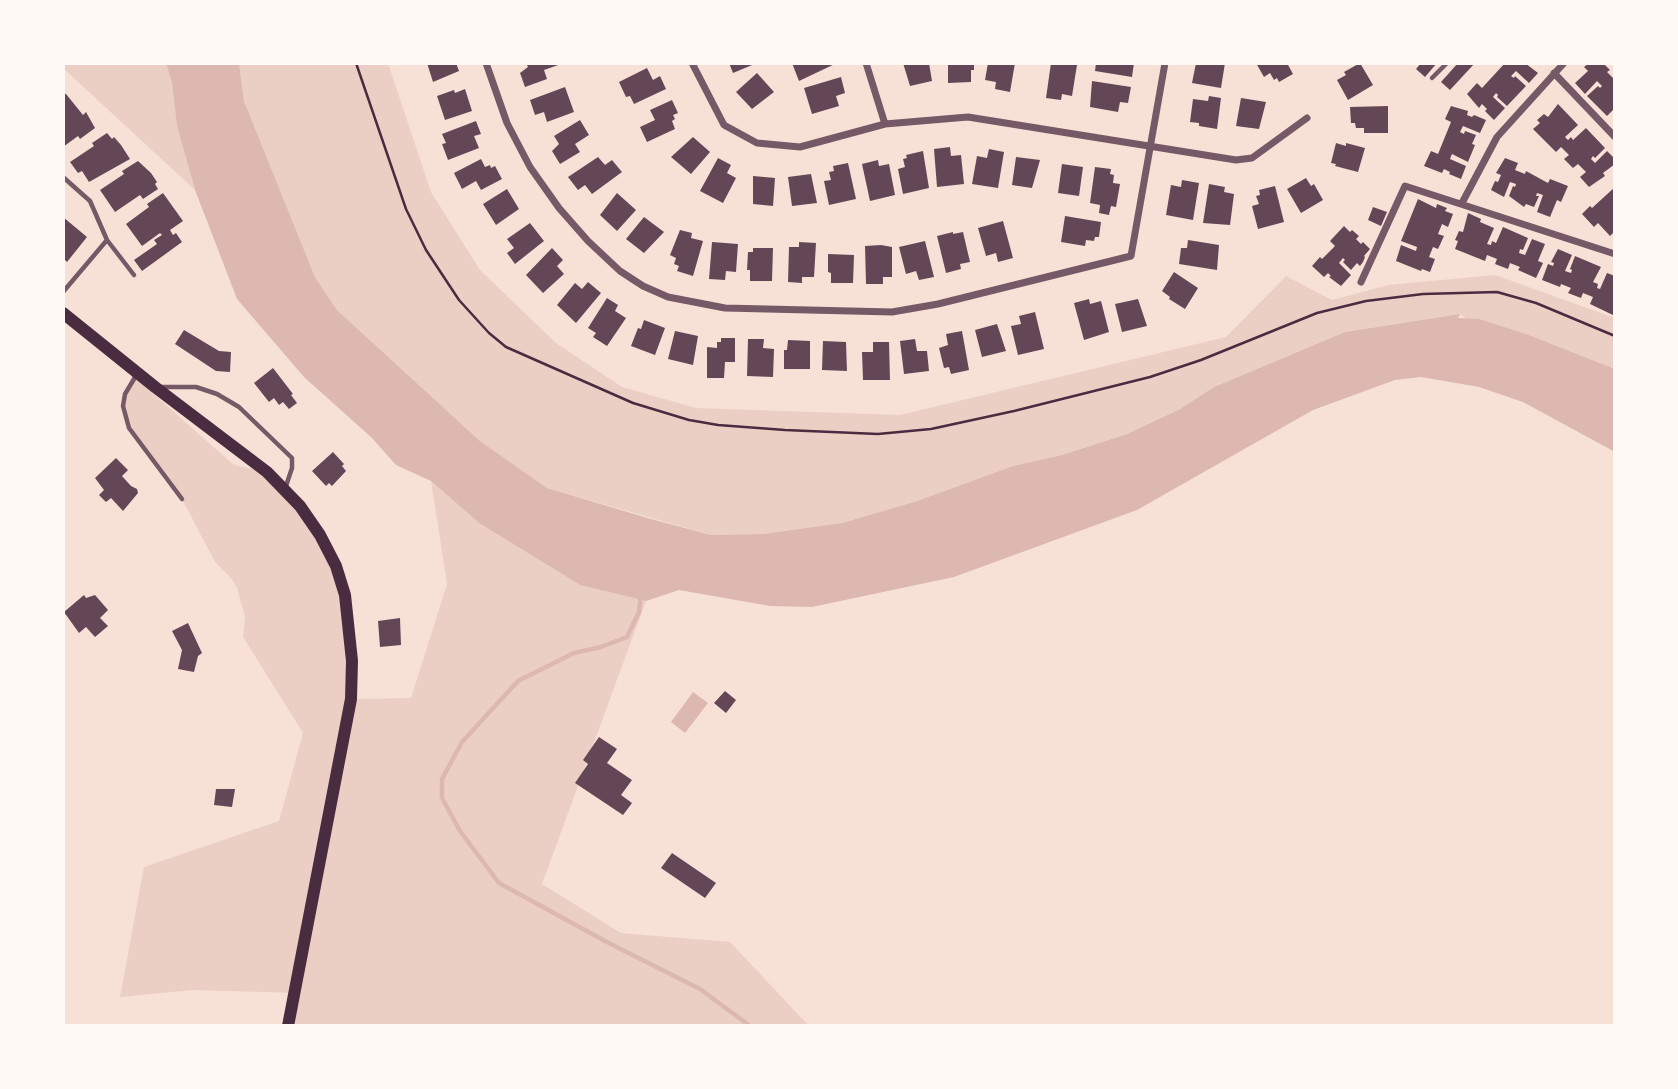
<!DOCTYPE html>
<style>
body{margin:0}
#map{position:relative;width:1678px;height:1089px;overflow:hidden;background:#f7e1d7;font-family:Poppins,sans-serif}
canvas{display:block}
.frame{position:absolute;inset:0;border:65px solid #fffaf5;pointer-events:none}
</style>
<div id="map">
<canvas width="1678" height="1089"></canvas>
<div class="frame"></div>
</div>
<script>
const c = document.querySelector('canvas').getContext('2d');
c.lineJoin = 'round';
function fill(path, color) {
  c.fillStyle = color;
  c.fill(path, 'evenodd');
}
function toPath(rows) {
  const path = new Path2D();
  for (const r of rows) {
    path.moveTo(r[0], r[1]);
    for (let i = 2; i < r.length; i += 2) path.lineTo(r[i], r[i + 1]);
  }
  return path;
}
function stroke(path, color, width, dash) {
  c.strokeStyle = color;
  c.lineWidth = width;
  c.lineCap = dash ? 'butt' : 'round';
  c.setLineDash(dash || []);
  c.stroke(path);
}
fill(toPath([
 [63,63,166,63,172,83,177,126,195,190,63,68],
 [239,63,388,63,431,192,480,270,556,343,622,387,696,408,900,415,1226,337,1286,276,1332,300,1388,285,1495,275,1615,318,1615,369,1529,335,1494,338,1460,314,1345,332,1214,387,1180,409,1127,434,1062,455,1013,466,917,501,842,523,763,534,711,535,547,488,480,441,337,310,315,277,244,101],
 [132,375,234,465,267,472,285,491,336,566,351,699,411,698,447,584,431,481,479,523,580,585,646,601,542,884,621,933,730,942,809,1026,291,1026,294,993,193,990,120,997,144,867,279,821,303,733,243,637,245,617,237,588,231,578,215,562,182,499,129,428,123,406]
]), '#ebcfc5');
fill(toPath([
 [166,63,239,63,244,101,315,277,337,310,480,441,547,488,651,519,711,535,763,534,842,523,917,501,1013,466,1062,455,1127,434,1180,409,1214,387,1345,332,1460,314,1458,318,1479,319,1529,335,1615,369,1615,452,1523,402,1479,387,1421,377,1395,380,1313,410,1137,510,954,577,812,607,770,606,679,590,646,601,580,585,479,523,431,481,396,465,372,438,304,377,237,299,195,190,177,126,172,83],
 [693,692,708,703,685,733,671,722]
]), '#dcb8b0');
stroke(toPath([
 [641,594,639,612,627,637,601,647,574,653,518,681,462,742,442,779,442,798,460,831,499,883,605,941,700,989,750,1026]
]), '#dcb8b0', 4.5);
fill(toPath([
 [427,63,456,63,459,71,433,82],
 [526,63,564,63,544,70,547,79,525,87,520,73,528,67],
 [729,63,757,63,733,73],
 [792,63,837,63,799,81],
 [903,63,929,63,932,81,910,86],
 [948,63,974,63,974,70,971,70,971,82,948,83],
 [988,63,1015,63,1010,92,995,89,996,82,985,80],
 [1051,63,1077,65,1072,96,1062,94,1061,100,1046,98],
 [1096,63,1134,63,1132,77,1095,71],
 [1196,63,1225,63,1221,88,1192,83],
 [1256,63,1287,63,1293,74,1279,82,1277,78,1274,80,1270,73,1264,77],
 [1360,63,1373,85,1348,100,1337,80,1346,75,1344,72],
 [1421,63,1437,63,1425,77,1416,69],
 [1458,63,1475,63,1450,90,1441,82],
 [1505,63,1525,63,1538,73,1529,83,1516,71,1511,76,1514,78,1515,76,1526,86,1507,106,1497,97,1498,95,1496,93,1493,97,1505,108,1494,120,1485,111,1487,109,1482,104,1479,108,1467,94,1477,83,1482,88],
 [1589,63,1603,63,1610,70,1607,72,1615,80,1615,108,1607,116,1587,96,1598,86,1600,88,1602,86,1597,81,1585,94,1575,83,1588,71,1584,67],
 [647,68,653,80,660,76,666,89,634,104,630,96,626,97,619,82],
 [757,73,774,92,752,109,736,92],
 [841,77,845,93,836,96,839,106,812,114,804,88],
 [1092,81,1131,87,1128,103,1120,102,1118,112,1090,107],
 [565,87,574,112,547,122,544,112,535,115,530,100],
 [465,89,472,111,445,120,437,96,454,90,455,93],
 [63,93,66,94,83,115,86,112,95,128,80,139,78,136,63,147],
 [1209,96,1221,98,1217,129,1199,126,1199,123,1190,122,1193,99,1208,101],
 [1241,98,1266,102,1259,129,1236,126],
 [672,100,678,113,673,115,675,119,672,121,675,129,647,142,640,127,655,120,650,110],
 [1558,104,1578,125,1565,137,1568,140,1571,137,1573,140,1586,128,1605,148,1595,158,1593,156,1591,159,1595,163,1607,151,1615,159,1615,164,1603,173,1605,176,1589,187,1580,177,1586,172,1578,164,1573,168,1564,159,1569,155,1561,147,1556,152,1533,129,1540,123,1537,120,1544,114,1548,117],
 [1388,106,1388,133,1364,133,1364,128,1356,128,1355,123,1351,123,1350,107],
 [1451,106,1468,111,1467,115,1472,117,1474,115,1486,120,1480,133,1463,126,1460,132,1464,134,1465,131,1476,135,1472,144,1475,145,1468,162,1452,154,1450,159,1466,166,1461,179,1449,174,1450,172,1444,169,1442,173,1424,166,1431,151,1438,154,1451,122,1445,119],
 [580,120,589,135,575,144,580,152,560,164,552,151,559,144,554,136],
 [476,121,481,134,474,136,479,148,448,160,442,144,446,143,442,134],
 [107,133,112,139,114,137,121,145,130,159,89,182,82,171,78,173,70,162,94,146,92,143],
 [693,137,710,152,691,174,671,157],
 [1336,143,1346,146,1346,143,1365,148,1358,172,1335,166,1336,164,1331,163],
 [950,147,951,156,961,155,964,184,937,187,934,149],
 [989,149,1004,152,998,188,972,184,977,156,987,158],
 [923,151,929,188,903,194,898,169,905,167,903,159,907,158,906,155],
 [598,157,605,165,612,160,622,172,592,194,585,185,578,190,568,177],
 [1016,157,1040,160,1032,188,1012,185],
 [718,158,731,165,727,173,736,178,723,203,700,191],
 [1505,158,1518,163,1515,170,1525,174,1526,171,1548,183,1550,179,1568,186,1561,202,1557,200,1550,217,1537,212,1543,195,1537,193,1536,196,1539,196,1534,207,1526,204,1524,207,1509,196,1513,186,1515,187,1516,184,1510,182,1504,197,1491,190,1495,181,1498,182,1501,175,1496,173],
 [481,159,485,167,490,165,491,168,495,166,502,179,481,190,476,181,462,189,454,173],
 [878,160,879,166,889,164,895,195,870,201,862,164],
 [138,161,151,173,157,182,155,184,158,189,143,199,140,195,115,212,100,190,124,174,122,171],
 [848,163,856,199,829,205,824,181,831,180,829,172,834,171,833,166],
 [1062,164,1083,167,1079,196,1058,193],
 [1095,167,1111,169,1110,174,1114,175,1113,183,1120,184,1116,207,1111,206,1109,215,1099,213,1100,205,1090,203],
 [811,174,817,203,792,206,788,177],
 [753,176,775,178,773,206,753,204],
 [1306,178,1311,186,1314,184,1323,200,1301,213,1287,189],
 [1182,180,1199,183,1193,220,1166,215,1171,185,1181,187],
 [1209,184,1225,187,1224,192,1234,194,1230,225,1203,223],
 [1275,186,1284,222,1258,229,1252,206,1259,204,1256,196,1260,195,1259,190],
 [1615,187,1615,231,1610,236,1598,223,1594,227,1582,214,1590,206,1592,208],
 [507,189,519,209,496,225,483,204],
 [163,193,183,221,170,230,173,235,176,233,182,242,142,271,134,260,157,244,154,240,162,235,160,233,142,246,126,224,149,207,147,204],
 [617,193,636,210,617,231,600,215],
 [1418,199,1436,208,1437,204,1447,208,1445,211,1453,214,1448,227,1442,224,1438,234,1444,236,1438,249,1433,247,1429,257,1435,259,1430,272,1422,269,1421,271,1396,261,1401,245,1416,251,1417,247,1401,241],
 [1373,207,1387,212,1381,226,1368,220],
 [1468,213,1481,219,1480,222,1494,228,1487,244,1491,245,1492,241,1496,243,1503,227,1528,238,1523,250,1520,249,1519,253,1525,255,1532,239,1545,244,1538,261,1543,263,1536,278,1518,270,1520,267,1510,263,1508,269,1495,264,1497,259,1487,255,1485,261,1455,249,1458,241,1455,240,1459,231,1463,232],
 [1065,216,1101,222,1099,237,1095,237,1094,241,1086,240,1085,246,1061,242],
 [63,217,87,237,67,262,63,258],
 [644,217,664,232,644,253,626,239],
 [1003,221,1013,258,998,262,996,253,986,256,978,228],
 [530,223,544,241,515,264,507,253,514,248,507,239],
 [1344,226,1350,232,1352,230,1359,236,1356,239,1361,244,1363,242,1370,249,1364,256,1365,257,1363,262,1360,266,1357,263,1351,270,1343,262,1345,260,1343,258,1339,263,1351,275,1341,286,1329,277,1331,276,1328,273,1324,277,1312,266,1320,257,1322,259,1335,246,1330,241],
 [680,230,692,233,691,238,703,241,693,276,677,271,679,266,674,264,676,258,670,255],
 [953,232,953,234,963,232,970,262,960,264,961,269,946,273,937,236],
 [1188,240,1219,245,1217,270,1179,264,1181,248,1187,248],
 [925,241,934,277,919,280,916,271,906,274,899,247],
 [712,242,738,244,736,272,726,271,725,280,709,279],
 [799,242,816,243,814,277,802,277,802,283,788,282,789,247,799,247],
 [881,245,892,247,892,277,883,277,883,284,866,284,865,246],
 [552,248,563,260,557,266,564,274,543,293,526,275],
 [753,248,773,248,772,281,750,281,750,270,747,270,748,252,753,252],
 [1558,249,1572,255,1565,271,1571,273,1572,270,1570,269,1575,256,1601,267,1593,282,1598,284,1597,288,1600,289,1607,273,1615,276,1615,316,1590,304,1593,297,1583,293,1581,298,1568,293,1571,288,1561,284,1560,287,1542,280,1548,264,1553,266,1554,263,1551,262],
 [828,254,854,255,853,283,831,283,831,273,828,272],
 [1174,272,1198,288,1185,309,1169,299,1170,297,1162,291],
 [588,282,601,293,576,323,557,305,575,283,582,289],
 [607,298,618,305,615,311,626,318,607,346,593,337,596,333,588,328],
 [1089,299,1090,304,1101,301,1109,332,1084,340,1074,303],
 [1138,299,1147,326,1122,332,1115,304],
 [1035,312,1044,349,1018,355,1011,326,1021,324,1019,316],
 [644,320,665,328,655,355,631,346,638,328,641,329],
 [997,324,1006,351,982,357,975,330],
 [184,330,219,351,231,352,230,372,216,371,175,344],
 [675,331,698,336,693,365,668,359],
 [962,331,969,370,951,374,949,367,944,368,939,348,948,345,946,334],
 [721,338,735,338,735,362,725,362,724,378,707,378,707,347,717,348,717,342,721,342],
 [748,339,764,339,763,348,774,349,773,377,747,376],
 [915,339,917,351,927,351,929,371,904,374,900,341],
 [788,340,810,341,810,369,784,369,784,350,787,350],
 [823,341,846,342,847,371,822,370],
 [873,342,889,342,890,380,863,380,862,352,873,352],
 [273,368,293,394,291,395,297,403,289,409,283,402,279,405,274,398,269,402,254,383],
 [333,452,344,464,342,466,346,471,332,486,329,483,326,486,312,471],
 [116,458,128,470,122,476,131,486,137,489,138,493,123,511,111,498,106,502,99,495,104,490,95,478],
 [84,595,86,598,95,595,108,610,100,618,108,626,95,637,86,627,79,633,64,612],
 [400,618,401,645,380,647,378,621],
 [188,623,202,653,198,656,194,672,178,669,182,650,172,631],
 [725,691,736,700,726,713,714,703],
 [599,737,617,749,607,763,632,780,621,795,632,803,623,815,575,783,588,764,583,760],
 [216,789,235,789,232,807,214,805],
 [672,853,716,883,705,898,661,868]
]), '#644757');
stroke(toPath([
 [356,63,406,209,426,250,459,300,489,333,506,347,633,403,689,420,718,425,785,430,878,434,931,429,1014,411,1150,377,1201,360,1317,313,1366,301,1423,294,1497,292,1536,303,1615,336]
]), '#4a2c40', 2.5);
stroke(toPath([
 [1432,78,1447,63],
 [63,177,90,201,107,240],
 [63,292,107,240,134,275],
 [137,374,125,394,123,406,129,428,182,499],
 [159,387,196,387,217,394,239,407,292,458,292,468,286,486]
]), '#755966', 4.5);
stroke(toPath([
 [486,63,507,123,530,167,559,208,588,241,620,271,643,286,668,297,725,308,892,312,938,304,1131,256,1165,63],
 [692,63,724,125,757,143,800,147,885,124,968,117,1236,160,1252,158,1307,118],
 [866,63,885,124],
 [1554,73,1615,137],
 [1462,203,1497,137,1564,63],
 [1361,282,1405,186,1615,254]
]), '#755966', 7);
stroke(toPath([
 [63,313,155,387,267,472,300,506,320,535,336,566,345,595,352,661,351,699,288,1026]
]), '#4a2c40', 12);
</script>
